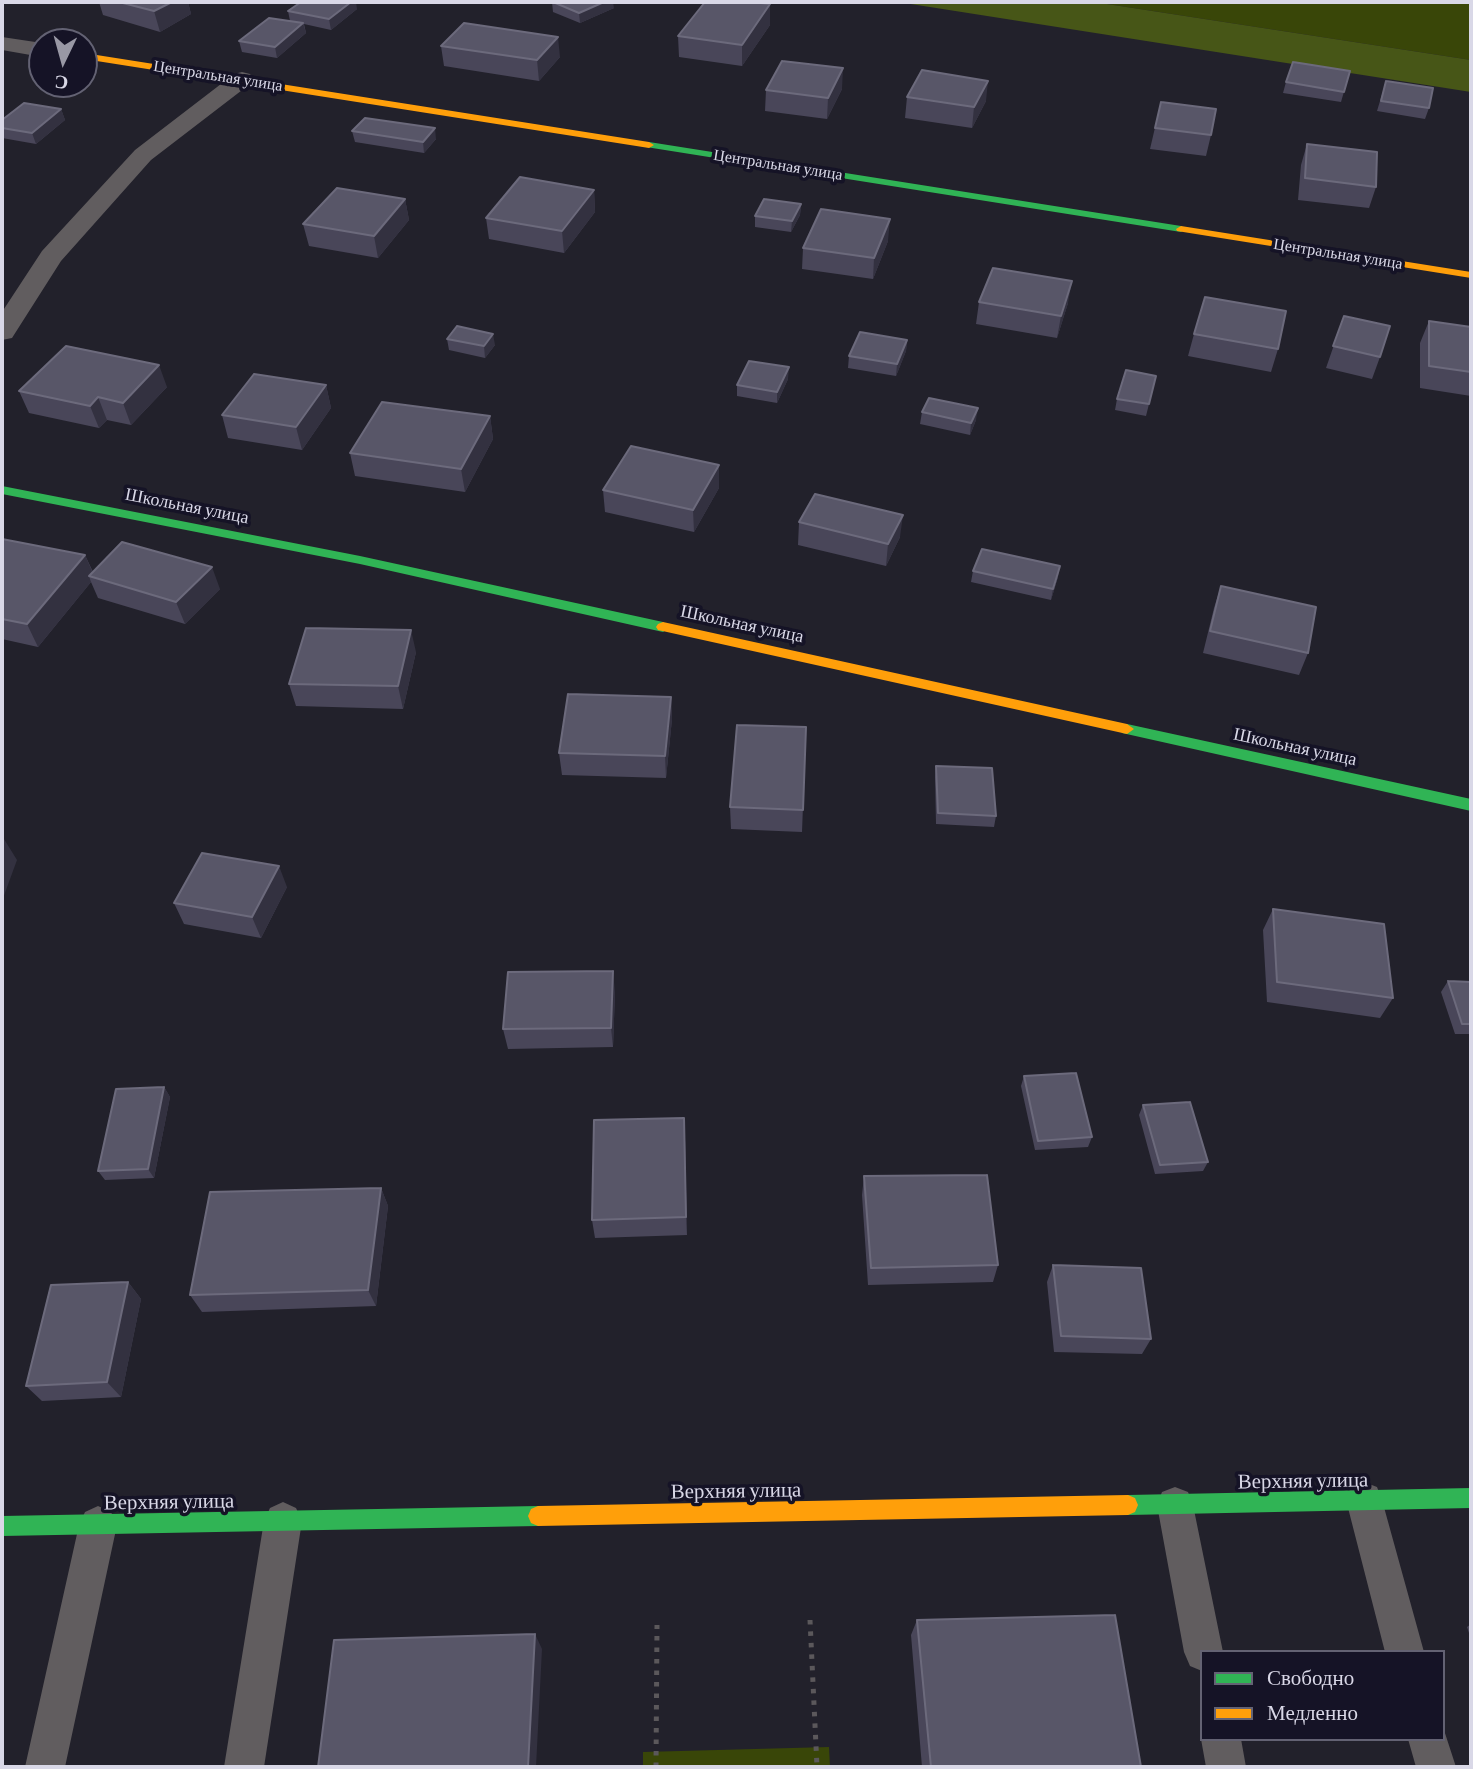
<!DOCTYPE html>
<meta charset="utf-8">
<style>
body{margin:0}
#map{position:relative;width:1473px;height:1769px;overflow:hidden;background:#22212b;font-family:"Crimson Pro",serif}
canvas{display:block}
.frame{position:absolute;inset:0;border:4px solid #d9d8e7;pointer-events:none}
.legend{position:absolute;left:1200px;top:1650px;width:245px;height:91px;box-sizing:border-box;background:#151326;border:2px solid #636273;margin:0;padding:9px 12px;list-style:none;font-size:21px;color:#d9d8e7}
.legend li{display:flex;align-items:center;gap:14px;height:35px}
.legend b{width:35px;border:2px solid #636273}
.north{position:absolute;left:28px;top:28px;width:70px;height:70px;box-sizing:border-box;background:#151326;border:2px solid #636273;border-radius:50%;rotate:185deg;font-size:19px;font-weight:700;line-height:28px;text-align:center;color:#d9d8e7}
.north::after{content:'';display:block;margin:auto;width:24px;height:32px;background:#9998a5;clip-path:polygon(50% 0,100% 100%,50% 72%,0 100%)}
</style>
<div id="map">
<canvas width="1473" height="1769"></canvas>
<div class="frame"></div>
<ul class="legend">
<li><b style="height:9px;background:#30b455"></b>Свободно</li>
<li><b style="height:9px;background:#ff9f0a"></b>Медленно</li>
</ul>
<div class="north">С</div>
</div>
<script>
const c = document.querySelector('canvas').getContext('2d');
c.lineJoin = 'round';
function fill(path, color) {
  c.fillStyle = color;
  c.fill(path, 'evenodd');
}
function toPath(rows) {
  const path = new Path2D();
  for (const r of rows) {
    path.moveTo(r[0], r[1]);
    for (let i = 2; i < r.length; i += 2) path.lineTo(r[i], r[i + 1]);
  }
  return path;
}
function stroke(path, color, width, dash) {
  c.strokeStyle = color;
  c.lineWidth = width;
  c.lineCap = dash ? 'butt' : 'round';
  c.setLineDash(dash || []);
  c.stroke(path);
}
function write(font, color, halo, rows, align = 'center') {
  c.font = font + ' "Crimson Pro",serif';
  c.lineWidth = 7;
  c.setLineDash([]);
  c.textBaseline = 'middle';
  c.strokeStyle = halo;
  c.fillStyle = color;
  for (const [text, x, y, turn = 0] of rows) {
    c.save();
    c.translate(x, y);
    c.rotate((+turn || 0) * Math.PI / 180);
    c.textAlign = isNaN(turn) ? turn : align;
    if (halo) c.strokeText(text, 0, 0);
    c.fillText(text, 0, 0);
    c.restore();
  }
}
fill(toPath([
 [1094,2,1471,2,1471,60],
 [829,1747,830,1767,643,1767,643,1752]
]), '#394608');
fill(toPath([
 [898,2,1094,2,1471,60,1471,92]
]), '#475617');
stroke(toPath([
 [810,1620,817,1767],
 [656,1767,657,1625]
]), '#5b585b', 5, [4.5, 7]);
fill(toPath([
 [1364,1482,1377,1487,1382,1500,1424,1652,1385,1652,1346,1500,1351,1487,1364,1482],
 [1175,1487,1188,1492,1193,1505,1223,1652,1202,1652,1202,1671,1190,1666,1184,1652,1157,1505,1162,1492,1175,1487],
 [283,1502,296,1508,302,1521,264,1767,224,1767,264,1521,270,1508,283,1502],
 [98,1506,111,1512,117,1525,65,1767,25,1767,79,1525,85,1512,98,1506],
 [1443,1727,1456,1767,1416,1767,1408,1739,1443,1739,1443,1727],
 [1202,1737,1202,1739,1241,1739,1246,1767,1206,1767,1201,1739,1202,1737]
]), '#615d5f');
fill(toPath([
 [2,37,42,43,42,57,2,50,2,37],
 [242,72,250,74,253,79,250,84,151,160,61,261,12,338,2,340,2,312,42,251,135,150,234,74,242,72]
]), '#615d5f');
fill(toPath([
 [649,142,1181,226,1186,229,1181,232,646,147,644,145,649,142],
 [2,486,360,556,663,622,670,627,663,632,360,564,2,494,2,486],
 [1127,724,1471,799,1471,811,1122,733,1120,729,1127,724],
 [1471,1488,1471,1508,1128,1515,1121,1512,1118,1505,1121,1498,1128,1495,1471,1488],
 [538,1506,545,1509,548,1516,545,1523,538,1526,2,1536,2,1516,538,1506]
]), '#30b455');
fill(toPath([
 [84,53,649,142,654,145,649,148,84,59,84,53],
 [1181,226,1471,272,1471,278,1177,231,1176,229,1181,226],
 [663,622,1127,724,1134,729,1127,734,658,630,656,627,658,624,663,622],
 [1128,1495,1135,1498,1138,1505,1135,1512,1128,1515,538,1526,531,1523,528,1516,531,1509,538,1506,1128,1495]
]), '#ff9f0a');
fill(toPath([
 [99,2,188,2,191,14,160,32,103,15],
 [552,2,614,8,580,23,553,12],
 [770,4,770,25,742,66,679,57,678,36],
 [357,9,331,30,304,24,306,33,277,58,242,52,239,41,290,21,288,11],
 [441,46,560,57,539,81,444,66],
 [1350,71,1341,102,1283,93,1286,82],
 [1386,81,1429,108,1425,119,1377,111],
 [842,89,827,119,765,111,766,90],
 [907,97,986,101,972,128,905,118],
 [1161,102,1211,135,1206,156,1150,149],
 [61,109,65,120,36,144,2,138,2,120],
 [352,131,436,139,424,153,355,142],
 [1307,144,1376,187,1369,208,1298,200,1301,165],
 [594,190,595,212,564,253,489,239,486,218],
 [405,199,409,220,378,258,309,246,303,224],
 [801,204,800,215,791,232,755,227,755,216],
 [888,241,873,279,802,269,803,248],
 [979,302,1068,303,1057,338,976,324],
 [1344,316,1380,357,1372,379,1326,368],
 [1429,321,1471,327,1471,396,1420,388,1420,343],
 [1194,334,1278,349,1271,372,1188,356],
 [447,339,495,345,485,358,449,350],
 [907,340,906,351,896,376,848,368,849,356],
 [1156,376,1146,416,1115,410,1117,399],
 [788,379,777,403,737,396,737,385],
 [326,385,331,408,302,450,228,438,222,415],
 [167,387,131,425,107,420,99,428,29,413,19,391],
 [922,412,976,420,970,435,920,424],
 [490,416,493,439,465,492,355,476,350,453],
 [719,465,719,488,694,532,605,512,603,490],
 [799,522,900,537,886,566,798,545],
 [2,540,85,555,93,572,220,589,185,624,98,598,91,582,38,647,2,639],
 [973,571,1058,577,1051,600,971,582],
 [1221,586,1308,653,1299,675,1203,653,1214,608],
 [416,652,403,709,296,706,289,684],
 [671,697,672,719,666,778,562,775,559,753],
 [806,727,802,832,731,829,730,807],
 [936,766,996,816,994,827,936,824,935,777],
 [287,887,261,938,184,924,174,903],
 [1273,909,1393,998,1380,1018,1267,1002,1263,930],
 [1448,981,1471,982,1471,1034,1455,1034,1441,992],
 [615,992,613,1047,508,1049,503,1029],
 [1024,1076,1092,1137,1088,1147,1035,1150,1021,1086],
 [164,1087,170,1097,154,1178,105,1180,98,1171],
 [1143,1105,1208,1162,1203,1171,1155,1174,1139,1115],
 [685,1137,687,1235,595,1238,592,1220],
 [864,1176,998,1265,993,1282,868,1285,862,1195],
 [381,1188,388,1206,376,1306,202,1312,190,1295],
 [1053,1265,1151,1339,1142,1354,1054,1352,1047,1282],
 [128,1282,141,1299,121,1397,42,1401,26,1386],
 [917,1620,1141,1767,922,1767,911,1635],
 [1471,1624,1471,1639,1467,1627]
]), '#494659');
fill(toPath([
 [172,2,188,2,191,14,160,32,154,11],
 [351,2,356,2,357,9,331,30,329,19],
 [604,2,613,2,614,8,580,23,579,13],
 [770,4,770,25,742,66,742,45],
 [303,23,306,33,277,58,275,47],
 [558,37,560,57,539,81,537,60],
 [843,68,842,89,827,119,828,98],
 [988,81,986,101,972,128,974,107],
 [61,109,65,120,36,144,32,133],
 [435,128,436,139,424,153,423,142],
 [594,190,595,212,564,253,562,231],
 [405,199,409,220,378,258,374,236],
 [801,204,800,215,791,232,792,221],
 [890,219,888,241,873,279,874,258],
 [1072,281,1068,303,1057,338,1061,316],
 [493,334,495,345,485,358,484,346],
 [907,340,906,351,896,376,897,364],
 [159,365,167,387,131,425,123,403],
 [789,367,788,379,777,403,777,392],
 [326,385,331,408,302,450,296,427],
 [98,397,107,420,99,428,90,406],
 [978,408,976,420,970,435,971,423],
 [490,416,493,439,465,492,461,469],
 [719,465,719,488,694,532,693,510],
 [903,515,900,537,886,566,888,544],
 [85,555,95,578,89,576,91,582,38,647,27,624],
 [1060,566,1058,577,1051,600,1053,589],
 [212,567,220,589,185,624,176,602],
 [411,630,416,652,403,709,398,686],
 [671,697,672,719,666,778,665,756],
 [4,839,17,860,2,901,2,845],
 [279,866,287,887,261,938,252,917],
 [613,971,615,992,613,1047,611,1028],
 [164,1087,170,1097,154,1178,148,1169],
 [684,1118,685,1137,687,1235,686,1217],
 [381,1188,388,1206,376,1306,368,1290],
 [128,1282,141,1299,121,1397,107,1382],
 [535,1634,542,1649,536,1767,528,1767]
]), '#333140');
const building = toPath([
 [119,2,172,2,154,11,119,2],
 [301,2,351,2,329,19,288,11,301,2],
 [553,2,604,2,579,13,553,2],
 [705,2,751,2,770,4,742,45,678,36,705,2],
 [269,18,303,23,275,47,239,41,269,18],
 [464,23,558,37,537,60,441,46,464,23],
 [782,61,843,68,828,98,766,90,782,61],
 [1293,62,1350,71,1344,92,1286,82,1293,62],
 [922,70,988,81,974,107,907,97,922,70],
 [1386,81,1433,88,1429,108,1381,101,1386,81],
 [1161,102,1216,109,1211,135,1155,128,1161,102],
 [24,103,61,109,32,133,2,128,2,120,24,103],
 [365,118,435,128,423,142,352,131,365,118],
 [1307,144,1377,152,1376,187,1305,178,1307,144],
 [520,177,594,190,562,231,486,218,520,177],
 [337,188,405,199,374,236,303,224,337,188],
 [764,199,801,204,792,221,755,216,764,199],
 [821,209,890,219,874,258,803,248,821,209],
 [993,268,1072,281,1061,316,979,302,993,268],
 [1205,297,1286,311,1278,349,1194,334,1205,297],
 [1344,316,1390,326,1380,357,1333,346,1344,316],
 [1429,321,1471,327,1471,372,1429,366,1429,321],
 [457,326,493,334,484,346,447,339,457,326],
 [860,332,907,340,897,364,849,356,860,332],
 [66,346,159,365,123,403,98,397,90,406,19,391,66,346],
 [749,361,789,367,777,392,737,385,749,361],
 [1126,370,1156,376,1149,404,1117,399,1126,370],
 [254,374,326,385,296,427,222,415,254,374],
 [929,398,978,408,971,423,922,412,929,398],
 [382,402,490,416,461,469,350,453,382,402],
 [631,446,719,465,693,510,603,490,631,446],
 [815,494,903,515,888,544,799,522,815,494],
 [2,539,85,555,27,624,2,619,2,539],
 [122,542,212,567,176,602,89,576,122,542],
 [982,549,1060,566,1053,589,973,571,982,549],
 [1221,586,1316,607,1308,653,1210,631,1221,586],
 [306,628,411,630,398,686,289,684,306,628],
 [568,694,671,697,665,756,559,753,568,694],
 [737,725,806,727,803,810,730,807,737,725],
 [936,766,992,768,996,816,938,813,936,766],
 [202,853,279,866,252,917,174,903,202,853],
 [1273,909,1384,924,1393,998,1277,982,1273,909],
 [613,971,611,1028,503,1029,508,972,613,971],
 [1448,981,1471,982,1471,1024,1462,1024,1448,981],
 [1076,1073,1092,1137,1038,1141,1024,1076,1076,1073],
 [164,1087,148,1169,98,1171,116,1089,164,1087],
 [1190,1102,1208,1162,1160,1165,1143,1105,1190,1102],
 [684,1118,686,1217,592,1220,594,1120,684,1118],
 [987,1175,998,1265,871,1268,864,1176,987,1175],
 [381,1188,368,1290,190,1295,210,1192,381,1188],
 [1053,1265,1141,1268,1151,1339,1061,1336,1053,1265],
 [128,1282,107,1382,26,1386,51,1285,128,1282],
 [1115,1615,1141,1767,931,1767,917,1620,1115,1615],
 [535,1634,528,1767,318,1767,334,1640,535,1634]
]);
fill(building, '#585668');
stroke(building, '#6c6a7c', 2);
write('16px', '#d9d8e7', '#151326', [
 ["Центральная улица",218,76,9],
 ["Центральная улица",778,165,9],
 ["Центральная улица",1338,254,9]
]);
write('18px', '#d9d8e7', '#151326', [
 ["Школьная улица",187,506,11],
 ["Школьная улица",742,624,12],
 ["Школьная улица",1295,747,12]
]);
write('21px', '#d9d8e7', '#151326', [
 ["Верхняя улица",1303,1481,-1],
 ["Верхняя улица",736,1491,-1],
 ["Верхняя улица",169,1502,-1]
]);
</script>
